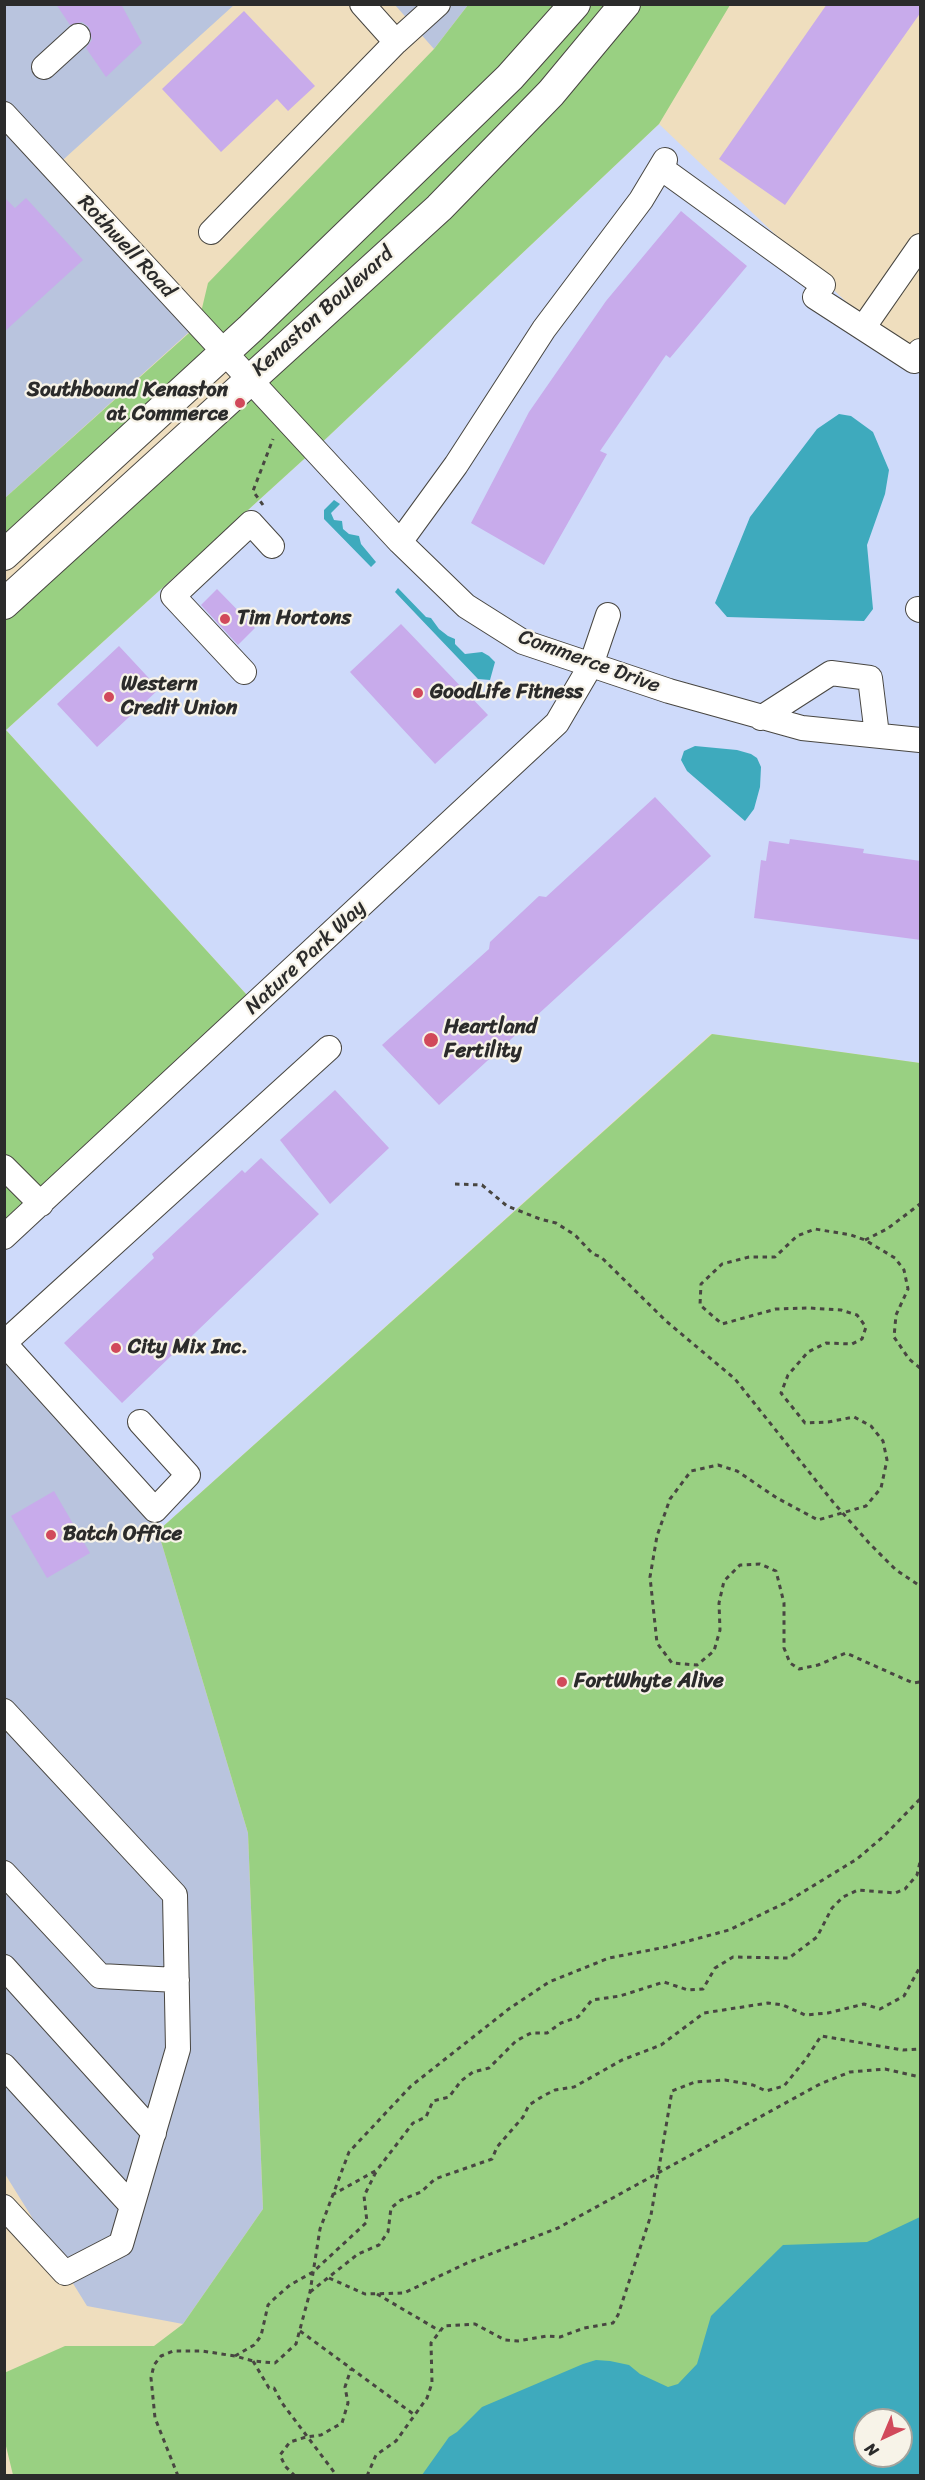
<!DOCTYPE html>
<style>
body{margin:0}
#map{position:relative;width:925px;height:2480px;overflow:hidden;background:#efdebe;font-family:Sriracha,sans-serif}
canvas{display:block}
.frame{position:absolute;inset:0;border:6px solid #2b2b2b;pointer-events:none}
.north{position:absolute;left:853px;top:2408px;width:60px;height:60px;box-sizing:border-box;background:#f7f3e8;border:2px solid #a5a39c;border-radius:50%;rotate:224deg;font-size:16px;font-weight:700;line-height:24px;text-align:center;color:#2b2b2b}
.north::after{content:'';display:block;margin:auto;width:21px;height:27px;background:#d1495b;clip-path:polygon(50% 0,100% 100%,50% 72%,0 100%)}
</style>
<div id="map">
<canvas width="925" height="2480"></canvas>
<div class="frame"></div>
<div class="north">N</div>
</div>
<script>
const c = document.querySelector('canvas').getContext('2d');
c.lineJoin = 'round';
function fill(path, color) {
  c.fillStyle = color;
  c.fill(path, 'evenodd');
}
function toPath(rows) {
  const path = new Path2D();
  for (const r of rows) {
    path.moveTo(r[0], r[1]);
    for (let i = 2; i < r.length; i += 2) path.lineTo(r[i], r[i + 1]);
  }
  return path;
}
function stroke(path, color, width, dash) {
  c.strokeStyle = color;
  c.lineWidth = width;
  c.lineCap = dash ? 'butt' : 'round';
  c.setLineDash(dash || []);
  c.stroke(path);
}
function write(font, color, halo, rows, align = 'center') {
  c.font = font + ' Sriracha,sans-serif';
  c.lineWidth = 4.5;
  c.setLineDash([]);
  c.textBaseline = 'middle';
  c.strokeStyle = halo;
  c.fillStyle = color;
  for (const [text, x, y, turn = 0] of rows) {
    c.save();
    c.translate(x, y);
    c.rotate((+turn || 0) * Math.PI / 180);
    c.textAlign = isNaN(turn) ? turn : align;
    if (halo) c.strokeText(text, 0, 0);
    c.fillText(text, 0, 0);
    c.restore();
  }
}
fill(toPath([
 [659,124,920,372,920,1063,711,1034,158,1531,5,1360,4,1237,256,1005,6,730,314,450]
]), '#cedafa');
fill(toPath([
 [5,5,234,5,54,168,198,324,5,498],
 [395,5,468,5,434,49],
 [4,1360,158,1531,248,1833,263,2209,183,2324,87,2306,5,2174]
]), '#b9c4de');
fill(toPath([
 [468,5,730,5,659,124,314,450,6,730,256,1005,5,1237,5,604,248,380,225,354,5,553,5,498,198,325,208,283,434,49],
 [712,1034,920,1063,920,2475,13,2475,5,2442,4,2373,65,2346,154,2346,183,2324,263,2209,248,1833,158,1531],
 [865,2420,901,2420,901,2456,865,2456]
]), '#99d082');
fill(toPath([
 [839,414,851,416,873,432,889,470,885,494,867,545,873,609,864,621,727,617,715,603,750,517,817,429],
 [334,500,340,504,331,513,334,520,342,521,343,529,349,534,359,536,361,544,376,562,371,567,324,519,324,510],
 [398,588,426,617,431,618,439,629,448,636,455,639,455,644,465,654,482,652,489,656,495,662,490,680,478,679,395,592],
 [695,746,737,750,751,754,757,758,761,767,760,787,754,809,745,821,687,771,681,760,684,751],
 [920,2217,920,2475,422,2475,449,2437,457,2432,482,2407,583,2364,596,2360,610,2361,629,2365,640,2374,668,2387,678,2384,697,2364,711,2316,783,2245,867,2242],
 [865,2420,901,2420,901,2456,865,2456]
]), '#3eaabd');
fill(toPath([
 [56,4,121,4,142,43,106,77,86,48,92,40,89,27,82,22,70,25],
 [827,4,921,4,921,12,785,205,719,159],
 [244,11,315,86,288,111,277,99,221,152,162,89],
 [4,197,15,208,26,198,83,260,4,332],
 [681,211,747,266,670,358,666,355,600,451,607,454,544,565,471,523,529,412,606,301],
 [217,589,255,628,238,645,201,605],
 [401,624,488,715,435,764,350,672],
 [119,646,159,689,97,747,57,704],
 [655,797,711,856,439,1105,382,1045,489,949,490,942,539,896,546,897],
 [790,839,864,849,863,853,921,861,921,940,754,918,761,860,766,861,769,841,789,844],
 [335,1090,389,1148,330,1204,280,1140],
 [261,1158,319,1214,122,1403,64,1343,154,1258,152,1254,242,1170,245,1173],
 [54,1491,90,1553,47,1578,11,1516]
]), '#c8abeb');
const minor = toPath([
 [362,4,396,42],
 [44,67,78,36],
 [4,114,400,542,466,606,523,642,669,691,802,728,920,740],
 [661,168,823,285],
 [211,232,396,42,438,4],
 [815,297,914,361,920,351],
 [863,328,920,246],
 [400,542,456,465,544,329,641,200,665,160],
 [918,609,920,610],
 [244,672,173,596,251,523,272,546],
 [761,718,831,673,870,678,877,735],
 [4,1167,41,1204],
 [4,1237,557,723,591,665,608,615],
 [4,1343,329,1048],
 [4,1343,155,1510,188,1475,140,1422],
 [4,1711,175,1895,178,2049,121,2244,65,2273,4,2207],
 [4,1873,100,1976,177,1980],
 [4,1967,154,2133],
 [4,2066,132,2206]
]);
const major = toPath([
 [4,555,251,328,510,77,575,4],
 [4,604,439,208,551,93,625,4]
]);
stroke(minor, '#484641', 26);
stroke(major, '#484641', 32);
stroke(toPath([
 [263,505,253,491,273,439],
 [455,1184,482,1185,507,1206,540,1219,556,1223,575,1235,593,1254,601,1257,666,1321,735,1379,833,1502,869,1543,896,1570,920,1586],
 [865,1240,887,1229,920,1204],
 [920,1368,909,1359,894,1337,896,1315,908,1289,904,1270,895,1258,865,1240,851,1235,815,1229,797,1236,775,1257,749,1257,722,1264,701,1284,700,1305,722,1324,776,1309,809,1308,841,1310,857,1315,866,1327,862,1339,852,1344,826,1343,808,1352,788,1375,781,1393,805,1423,828,1422,854,1417,871,1426,883,1441,887,1460,881,1488,866,1506,818,1520,777,1498,737,1471,718,1465,691,1471,670,1499,657,1536,650,1577,657,1643,672,1663,697,1665,714,1651,720,1630,719,1603,724,1581,740,1565,760,1564,776,1571,784,1603,784,1648,790,1663,799,1669,818,1665,846,1653,913,1683,920,1682],
 [332,2195,377,2170,413,2123,426,2117,433,2101,449,2097,461,2081,473,2072,489,2068,516,2041,531,2033,547,2033,561,2023,578,2017,592,2000,620,1996,664,1982,688,1990,703,1989,715,1968,733,1957,789,1958,817,1937,832,1908,843,1897,858,1890,895,1893,905,1889,917,1875,920,1862],
 [329,2278,365,2294,404,2293,467,2263,558,2228,820,2084,850,2072,885,2069,920,2077],
 [310,2292,358,2254,379,2245,388,2232,391,2208,401,2200,421,2192,435,2179,492,2159,497,2147,523,2117,529,2105,543,2096,555,2090,574,2087,622,2060,661,2045,704,2013,768,2003,783,2005,805,2015,828,2013,864,2004,880,2009,904,1996,920,1967],
 [377,2294,440,2331],
 [300,2331,416,2416],
 [235,2356,254,2345,261,2336,268,2305,275,2298,290,2285,313,2272,367,2222,364,2196,376,2172],
 [253,2361,269,2388,274,2388,282,2403,337,2476],
 [178,2476,155,2418,151,2378,154,2365,161,2356,173,2351,202,2351,235,2356,253,2361,275,2363,296,2344,310,2292,320,2229,349,2152,411,2086,510,2008,549,1982,609,1958,666,1947,729,1930,785,1903,857,1859,884,1836,920,1799],
 [295,2476,285,2466,280,2455,290,2442,306,2437,321,2435,342,2423,348,2403,345,2387,351,2369],
 [367,2476,376,2455,396,2441,427,2398,432,2383,431,2343,444,2326,475,2324,505,2340,518,2341,547,2336,560,2337,584,2328,613,2323,618,2315,651,2215,672,2091,695,2082,725,2080,753,2085,766,2091,784,2086,806,2059,821,2036,903,2050,920,2049]
]), '#484641', 3, [4.5, 4.5]);
stroke(minor, '#fff', 24);
stroke(major, '#fff', 30);
for (const [x, y, r, color] of [
 [240,403,6,"#d1495b"],
 [225,619,6,"#d1495b"],
 [418,693,6,"#d1495b"],
 [109,697,6,"#d1495b"],
 [431,1040,8,"#d1495b"],
 [116,1348,6,"#d1495b"],
 [51,1535,6,"#d1495b"],
 [562,1682,6,"#d1495b"]
]) {
  const dot = new Path2D();
  dot.arc(x, y, r, 0, 2 * Math.PI);
  c.fillStyle = color;
  c.fill(dot);
  stroke(dot, '#f7f3e8', 2);
}
write('21px', '#2b2b2b', '#f7f3e8', [
 ["Rothwell Road",126,247,47],
 ["Kenaston Boulevard",323,312,-42],
 ["Commerce Drive",589,662,20],
 ["Nature Park Way",306,958,-43]
]);
write('bold 21px', '#2b2b2b', '#f7f3e8', [
 ["Southbound Kenaston",228,391,"right"],
 ["at Commerce",228,415,"right"],
 ["Tim Hortons",237,619],
 ["Western",121,685],
 ["Credit Union",121,709],
 ["GoodLife Fitness",430,693],
 ["Heartland",444,1028],
 ["Fertility",444,1052],
 ["City Mix Inc.",128,1348],
 ["Batch Office",63,1535],
 ["FortWhyte Alive",574,1682]
], 'left');
</script>
